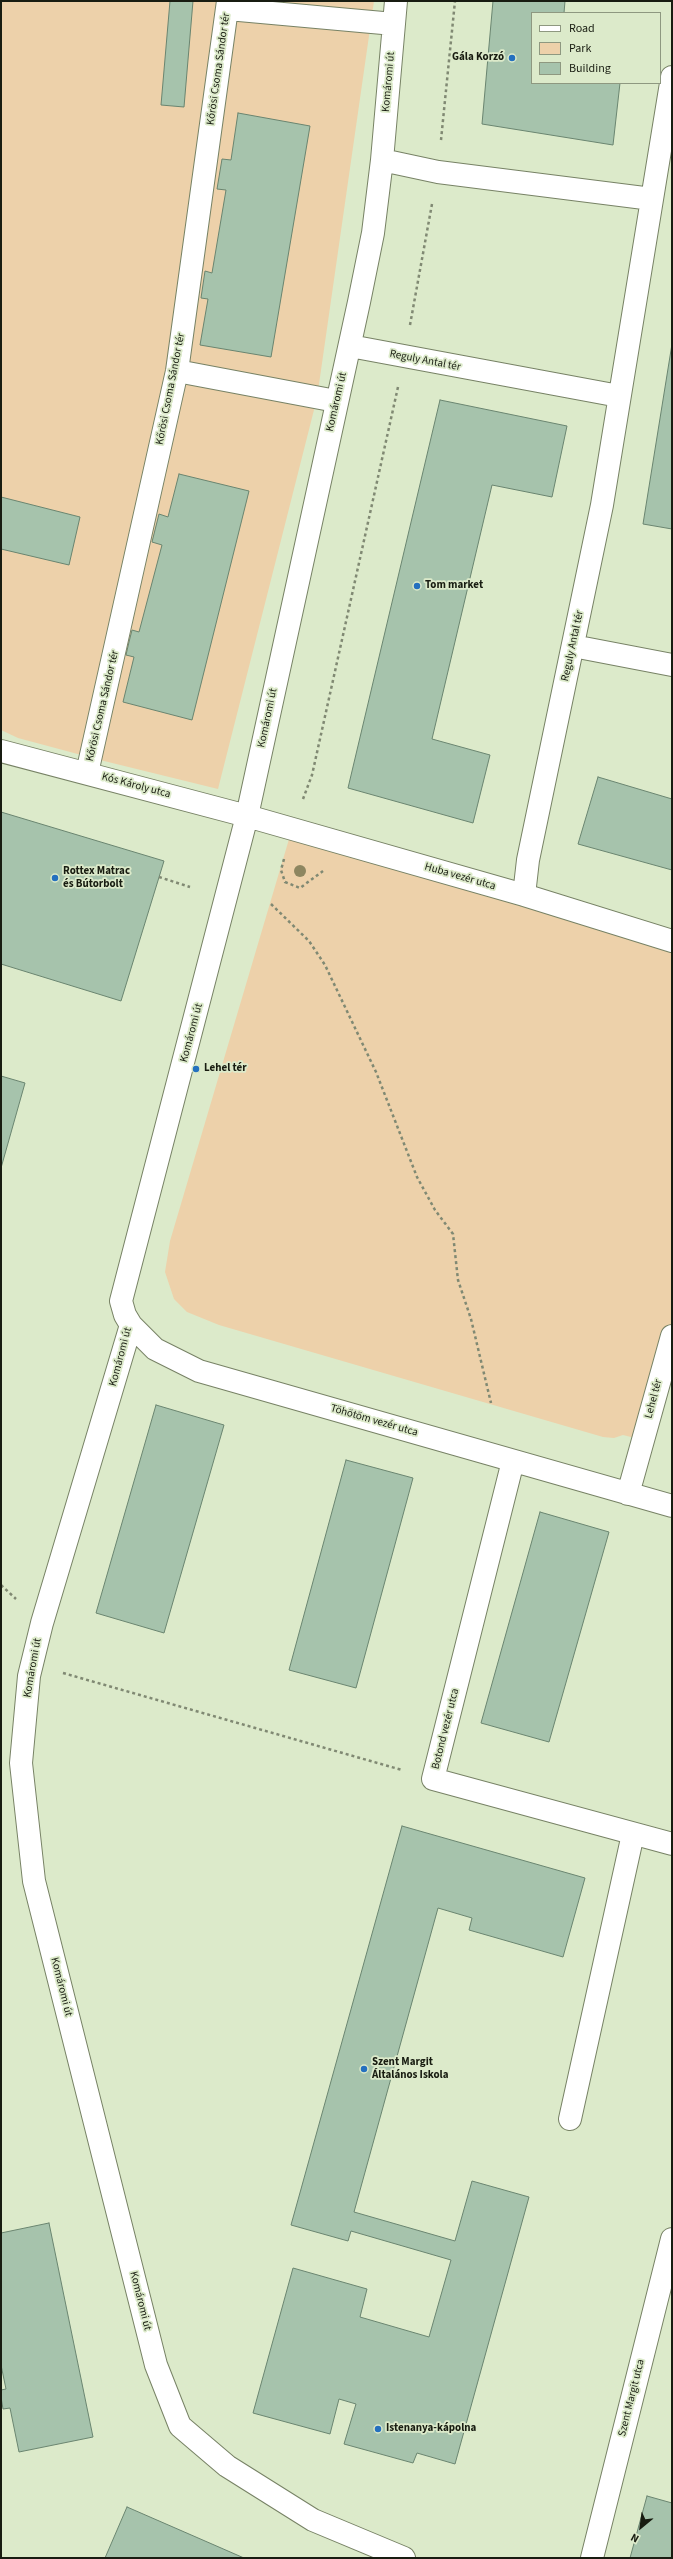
<!DOCTYPE html>
<meta charset="utf-8">
<style>
body{margin:0}
#map{position:relative;width:673px;height:2559px;overflow:hidden;background:#dceaca;font-family:"Source Sans 3",sans-serif}
canvas{display:block}
.frame{position:absolute;inset:0;border:2px solid #181c11;pointer-events:none}
.legend{position:absolute;left:531px;top:12px;width:130px;height:72px;box-sizing:border-box;background:#dceaca;border:1px solid #8e9880;margin:0;padding:5px 7px;list-style:none;font-size:12px;color:#181c11}
.legend li{display:flex;align-items:center;gap:8px;height:20px}
.legend b{width:20px;border:1px solid #8e9880}
.north{position:absolute;left:621px;top:2507px;width:40px;height:40px;-webkit-text-stroke:3px #dceaca;paint-order:stroke;rotate:209deg;font-size:11px;font-weight:700;line-height:16px;text-align:center;color:#181c11}
.north::after{content:'';display:block;margin:auto;width:14px;height:18px;background:#181c11;clip-path:polygon(50% 0,100% 100%,50% 72%,0 100%)}
</style>
<div id="map">
<canvas width="673" height="2559"></canvas>
<div class="frame"></div>
<ul class="legend">
<li><b style="height:5px;background:#fff"></b>Road</li>
<li><b style="height:11px;background:#edd1aa"></b>Park</li>
<li><b style="height:11px;background:#a6c3ac"></b>Building</li>
</ul>
<div class="north">N</div>
</div>
<script>
const c = document.querySelector('canvas').getContext('2d');
c.lineJoin = 'round';
function fill(path, color) {
  c.fillStyle = color;
  c.fill(path, 'evenodd');
}
function toPath(rows) {
  const path = new Path2D();
  for (const r of rows) {
    path.moveTo(r[0], r[1]);
    for (let i = 2; i < r.length; i += 2) path.lineTo(r[i], r[i + 1]);
  }
  return path;
}
function stroke(path, color, width, dash) {
  c.strokeStyle = color;
  c.lineWidth = width;
  c.lineCap = dash ? 'butt' : 'round';
  c.setLineDash(dash || []);
  c.stroke(path);
}
function write(font, color, halo, rows, align = 'center') {
  c.font = font + ' "Source Sans 3",sans-serif';
  c.lineWidth = 3.5;
  c.setLineDash([]);
  c.textBaseline = 'middle';
  c.strokeStyle = halo;
  c.fillStyle = color;
  for (const [text, x, y, turn = 0] of rows) {
    c.save();
    c.translate(x, y);
    c.rotate((+turn || 0) * Math.PI / 180);
    c.textAlign = isNaN(turn) ? turn : align;
    if (halo) c.strokeText(text, 0, 0);
    c.fillText(text, 0, 0);
    c.restore();
  }
}
fill(toPath([
 [1,1,374,1,317,398,218,789,100,760,18,738,1,730],
 [292,829,672,941,672,1336,643,1440,623,1435,614,1438,603,1437,219,1325,187,1312,174,1299,165,1272,170,1241]
]), '#edd1aa');
const building = toPath([
 [170,1,193,1,184,107,161,105,170,1],
 [493,1,565,1,564,13,532,13,532,83,620,83,613,145,482,124,493,1],
 [238,113,310,126,271,357,200,345,208,299,201,298,205,271,212,273,226,190,217,189,222,159,231,160,238,113],
 [672,344,672,529,643,524,672,344],
 [440,400,567,426,552,497,492,485,432,739,490,755,473,823,348,788,440,400],
 [179,474,249,491,192,720,123,702,134,657,126,655,129,642,132,630,139,632,162,545,152,542,159,514,168,517,179,474],
 [1,497,80,517,69,565,1,549,1,497],
 [598,777,672,799,672,870,578,844,598,777],
 [1,812,164,861,121,1001,1,964,1,812],
 [1,1076,25,1083,1,1168,1,1076],
 [156,1405,224,1425,164,1633,96,1613,156,1405],
 [346,1460,413,1478,356,1688,289,1670,346,1460],
 [540,1512,609,1532,549,1742,481,1723,540,1512],
 [402,1826,585,1878,563,1957,469,1930,472,1918,438,1908,354,2212,455,2241,472,2181,529,2197,455,2464,417,2453,413,2463,344,2444,356,2404,339,2399,330,2434,253,2413,293,2268,367,2289,360,2317,429,2337,451,2260,351,2231,348,2241,291,2225,402,1826],
 [49,2223,93,2437,19,2452,10,2408,3,2409,1,2397,1,2390,6,2389,1,2365,1,2233,49,2223],
 [647,2496,672,2503,672,2558,630,2558,647,2496],
 [127,2507,244,2558,105,2558,127,2507]
]);
fill(building, '#a6c3ac');
stroke(building, '#6a8570', 1);
const minor = toPath([
 [396,1,382,160,373,233,359,302,247,816,121,1301,125,1315,131,1325,155,1349,199,1371,672,1506],
 [228,9,394,24],
 [382,160,438,172,652,199],
 [350,346,619,396],
 [177,371,336,401],
 [573,646,672,665],
 [1,751,247,816,524,895,672,941],
 [87,773,177,371,228,1],
 [524,895,528,860,602,505,672,77],
 [131,1325,42,1623,29,1676,21,1763,34,1881,156,2365,180,2426,227,2466,313,2520,404,2558],
 [513,1461,433,1779,672,1844],
 [628,1494,672,1336],
 [570,2119,633,1834],
 [592,2558,672,2239]
]);
stroke(minor, '#778265', 24);
stroke(toPath([
 [441,140,455,1],
 [410,325,432,204],
 [303,799,312,775,398,387],
 [284,859,281,870,285,882,300,888,323,871],
 [159,877,190,887],
 [271,904,309,941,325,965,376,1072,417,1177,435,1210,453,1234,458,1280,471,1319,491,1403],
 [1,1585,16,1599],
 [63,1673,402,1770]
]), '#808973', 2.5, [3, 3]);
stroke(minor, '#fff', 22);
c.fillStyle = '#8d8660';
for (const [x, y] of [
 [300,871]
]) {
  c.beginPath();
  c.arc(x, y, 6, 0, 2 * Math.PI);
  c.fill();
}
for (const [x, y, r, color] of [
 [512,58,4,"#2470bf"],
 [417,586,4,"#2470bf"],
 [55,878,4,"#2470bf"],
 [196,1069,4,"#2470bf"],
 [364,2069,4,"#2470bf"],
 [378,2429,4,"#2470bf"]
]) {
  const dot = new Path2D();
  dot.arc(x, y, r, 0, 2 * Math.PI);
  c.fillStyle = color;
  c.fill(dot);
  stroke(dot, '#dceaca', 1.5);
}
write('bold 11px', '#181c11', '#dceaca', [
 ["Gála Korzó",504,58,"right"],
 ["Tom market",425,586],
 ["Rottex Matrac",63,872],
 ["és Bútorbolt",63,885],
 ["Lehel tér",204,1069],
 ["Szent Margit",372,2063],
 ["Általános Iskola",372,2076],
 ["Istenanya-kápolna",386,2429]
], 'left');
write('11px', '#181c11', '#dceaca', [
 ["Kőrösi Csoma Sándor tér",219,69,-82],
 ["Komáromi út",389,82,-85],
 ["Reguly Antal tér",425,361,11],
 ["Kőrösi Csoma Sándor tér",171,389,-79],
 ["Komáromi út",337,402,-77],
 ["Reguly Antal tér",573,646,-78],
 ["Kőrösi Csoma Sándor tér",103,706,-77],
 ["Komáromi út",268,718,-78],
 ["Kós Károly utca",136,786,15],
 ["Huba vezér utca",460,877,16],
 ["Komáromi út",192,1033,-75],
 ["Komáromi út",121,1357,-75],
 ["Lehel tér",654,1399,-75],
 ["Töhötöm vezér utca",374,1421,16],
 ["Komáromi út",33,1668,-80],
 ["Botond vezér utca",446,1729,-76],
 ["Komáromi út",61,1987,76],
 ["Komáromi út",140,2301,76],
 ["Szent Margit utca",632,2398,-76]
]);
</script>
